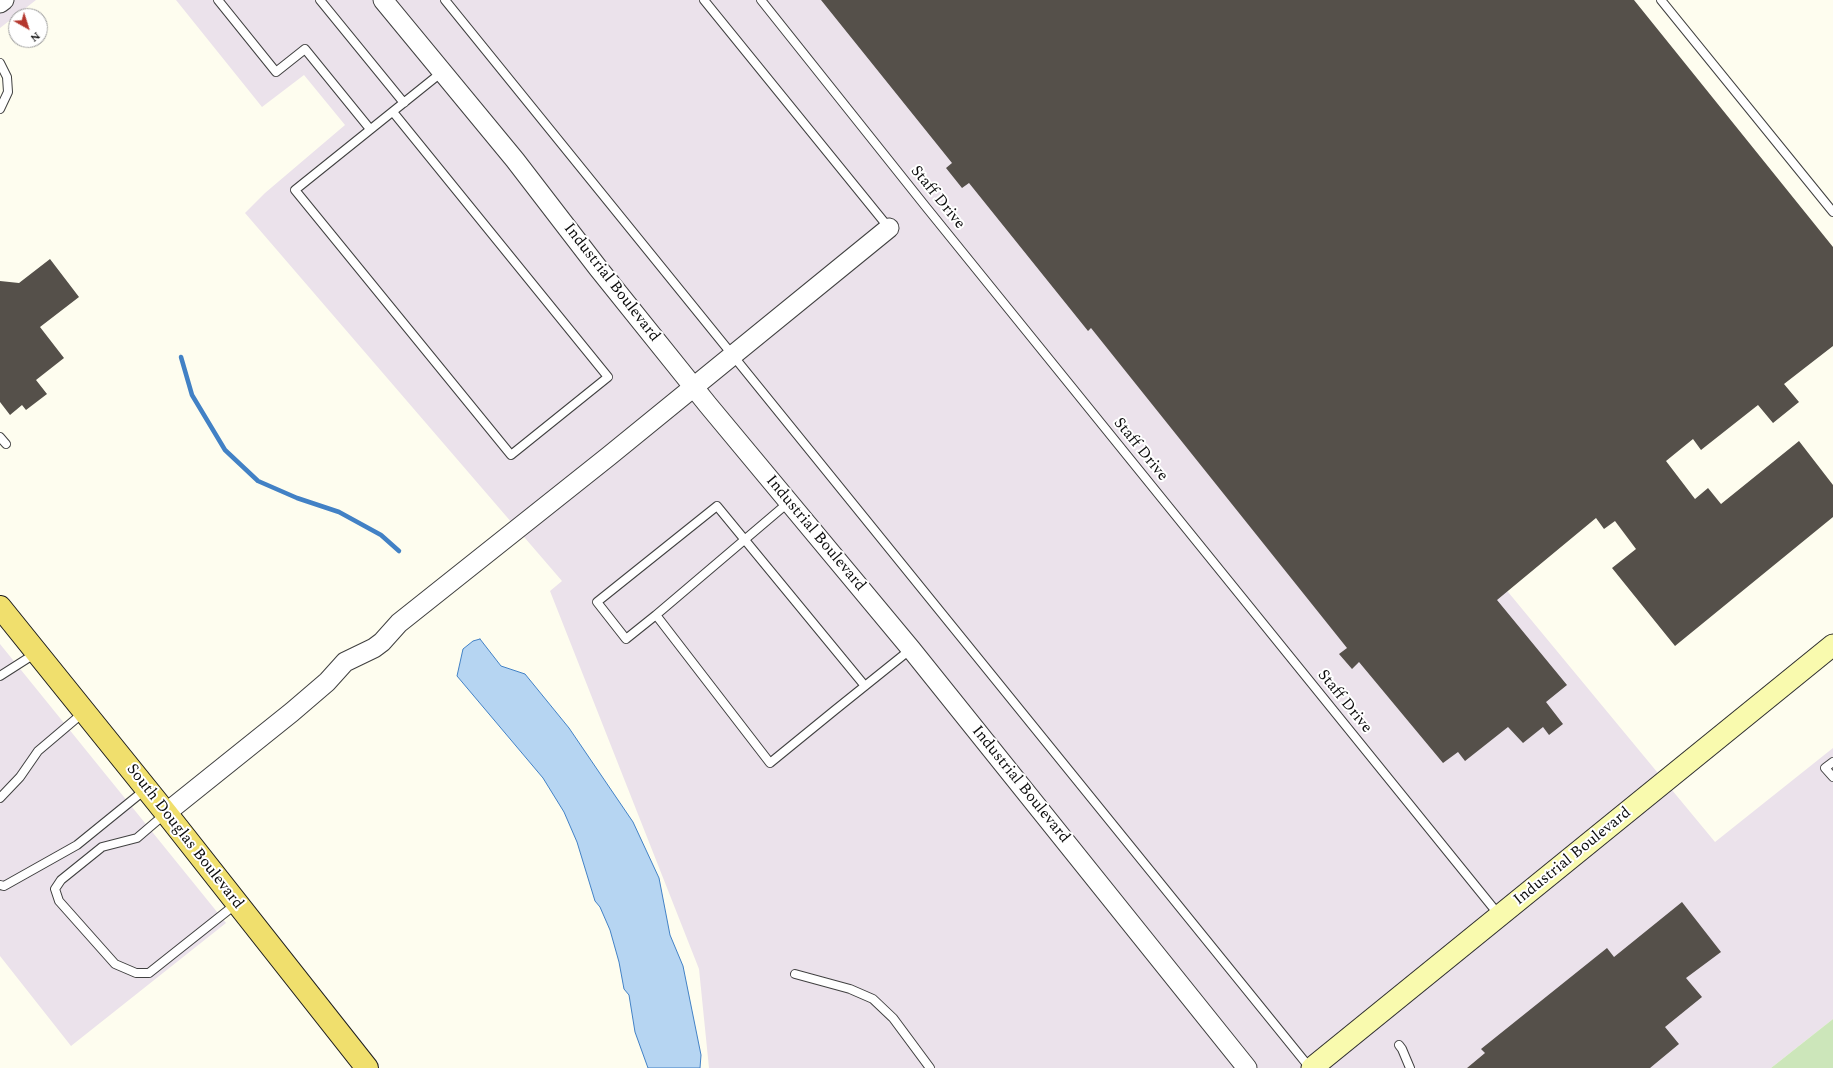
<!DOCTYPE html>
<style>
body{margin:0}
#map{position:relative;width:1833px;height:1068px;overflow:hidden;background:#fefdef;font-family:Spectral,serif}
canvas{display:block}
.north{position:absolute;left:8px;top:8px;width:40px;height:40px;box-sizing:border-box;background:#fff;border:1px solid #9e9e9e;border-radius:50%;rotate:141deg;font-size:11px;font-weight:700;line-height:16px;text-align:center;color:#0d0d0d}
.north::after{content:'';display:block;margin:auto;width:14px;height:18px;background:#b4372e;clip-path:polygon(50% 0,100% 100%,50% 72%,0 100%)}
</style>
<div id="map">
<canvas width="1833" height="1068"></canvas>
<div class="north">N</div>
</div>
<script>
const c = document.querySelector('canvas').getContext('2d');
c.lineJoin = 'round';
function fill(path, color) {
  c.fillStyle = color;
  c.fill(path, 'evenodd');
}
function toPath(rows) {
  const path = new Path2D();
  for (const r of rows) {
    path.moveTo(r[0], r[1]);
    for (let i = 2; i < r.length; i += 2) path.lineTo(r[i], r[i + 1]);
  }
  return path;
}
function stroke(path, color, width, dash) {
  c.strokeStyle = color;
  c.lineWidth = width;
  c.lineCap = dash ? 'butt' : 'round';
  c.setLineDash(dash || []);
  c.stroke(path);
}
function write(font, color, halo, rows, align = 'center') {
  c.font = font + ' Spectral,serif';
  c.lineWidth = 4;
  c.setLineDash([]);
  c.textBaseline = 'middle';
  c.strokeStyle = halo;
  c.fillStyle = color;
  for (const [text, x, y, turn = 0] of rows) {
    c.save();
    c.translate(x, y);
    c.rotate((+turn || 0) * Math.PI / 180);
    c.textAlign = isNaN(turn) ? turn : align;
    if (halo) c.strokeText(text, 0, 0);
    c.fillText(text, 0, 0);
    c.restore();
  }
}
fill(toPath([
 [0,0,36,0,0,28],
 [176,0,1018,0,1715,842,1833,748,1833,1019,1771,1068,709,1068,699,969,550,591,562,581,245,213,265,193,345,125,304,75,262,107],
 [0,644,226,923,71,1046,0,956]
]), '#ebe2eb');
fill(toPath([
 [1833,1019,1833,1068,1771,1068]
]), '#cce6ba');
const water = toPath([
 [480,639,501,666,525,674,569,728,633,822,659,878,670,935,683,966,701,1055,700,1068,648,1068,635,1032,629,995,624,989,619,962,610,930,600,907,595,901,577,842,564,812,543,778,457,676,463,649,473,641,480,639]
]);
fill(water, '#b6d5f2');
stroke(water, '#4281c5', 1);
stroke(toPath([
 [181,357,192,395,225,450,258,481,297,498,339,512,381,535,399,551]
]), '#4281c5', 4.5);
fill(toPath([
 [821,0,1634,0,1833,247,1833,346,1784,384,1799,402,1773,423,1758,405,1701,450,1693,439,1666,461,1695,499,1708,488,1721,504,1799,441,1833,485,1833,517,1675,646,1612,568,1636,549,1615,521,1604,529,1596,518,1497,600,1567,685,1546,702,1563,724,1549,735,1543,727,1523,743,1508,727,1465,761,1458,752,1443,763,1359,662,1352,669,1339,654,1347,648,1091,328,1088,331,969,183,962,188,946,168,952,163],
 [50,259,79,297,40,327,64,358,36,380,47,394,26,410,22,405,10,415,0,402,0,281,19,283],
 [1682,902,1721,952,1686,978,1702,997,1665,1027,1679,1044,1650,1068,1467,1068,1485,1053,1481,1049,1607,948,1614,957]
]), '#55504a');
const service = toPath([
 [218,0,276,72,305,49,370,129],
 [320,0,404,103],
 [445,0,1310,1068],
 [704,0,889,228],
 [761,0,926,207,1499,915],
 [1661,0,1833,212],
 [0,63,7,77,8,92,0,109],
 [393,112,608,377,511,455,295,190,442,72],
 [0,437,6,444],
 [656,615,789,502],
 [0,676,36,653],
 [865,686,717,506,597,602,626,639,656,615,770,763,835,710,911,649],
 [1833,762,1825,768,1833,777],
 [0,798,20,777,38,751,84,712],
 [165,814,137,838,102,847,61,880,55,889,59,901,115,964,136,973,149,973,236,904],
 [0,885,4,886,77,845,146,789],
 [795,974,850,989,873,999,893,1018,930,1068],
 [1399,1045,1402,1049,1410,1068]
]);
const tertiary = toPath([
 [383,0,515,160,598,268,708,405,911,649,1247,1068],
 [0,3,4,0],
 [166,813,292,712,327,682,345,662,374,648,382,642,399,623,609,456,889,228]
]);
const secondary = toPath([
 [1312,1068,1833,645]
]);
const primary = toPath([
 [0,607,166,813,367,1068]
]);
stroke(service, '#404040', 10);
stroke(tertiary, '#404040', 21);
stroke(secondary, '#2f2f2f', 23);
stroke(primary, '#1e1e1e', 24);
stroke(service, '#fff', 8);
stroke(tertiary, '#fff', 19);
stroke(secondary, '#f9faae', 21);
stroke(primary, '#f0df6d', 22);
write('16px', '#0d0d0d', '#fff', [
 ["Staff Drive",937,198,51],
 ["Industrial Boulevard",611,283,52],
 ["Staff Drive",1140,450,51],
 ["Industrial Boulevard",815,534,50],
 ["Staff Drive",1344,702,51],
 ["Industrial Boulevard",1020,785,51],
 ["South Douglas Boulevard",184,837,52],
 ["Industrial Boulevard",1573,857,-39]
]);
</script>
